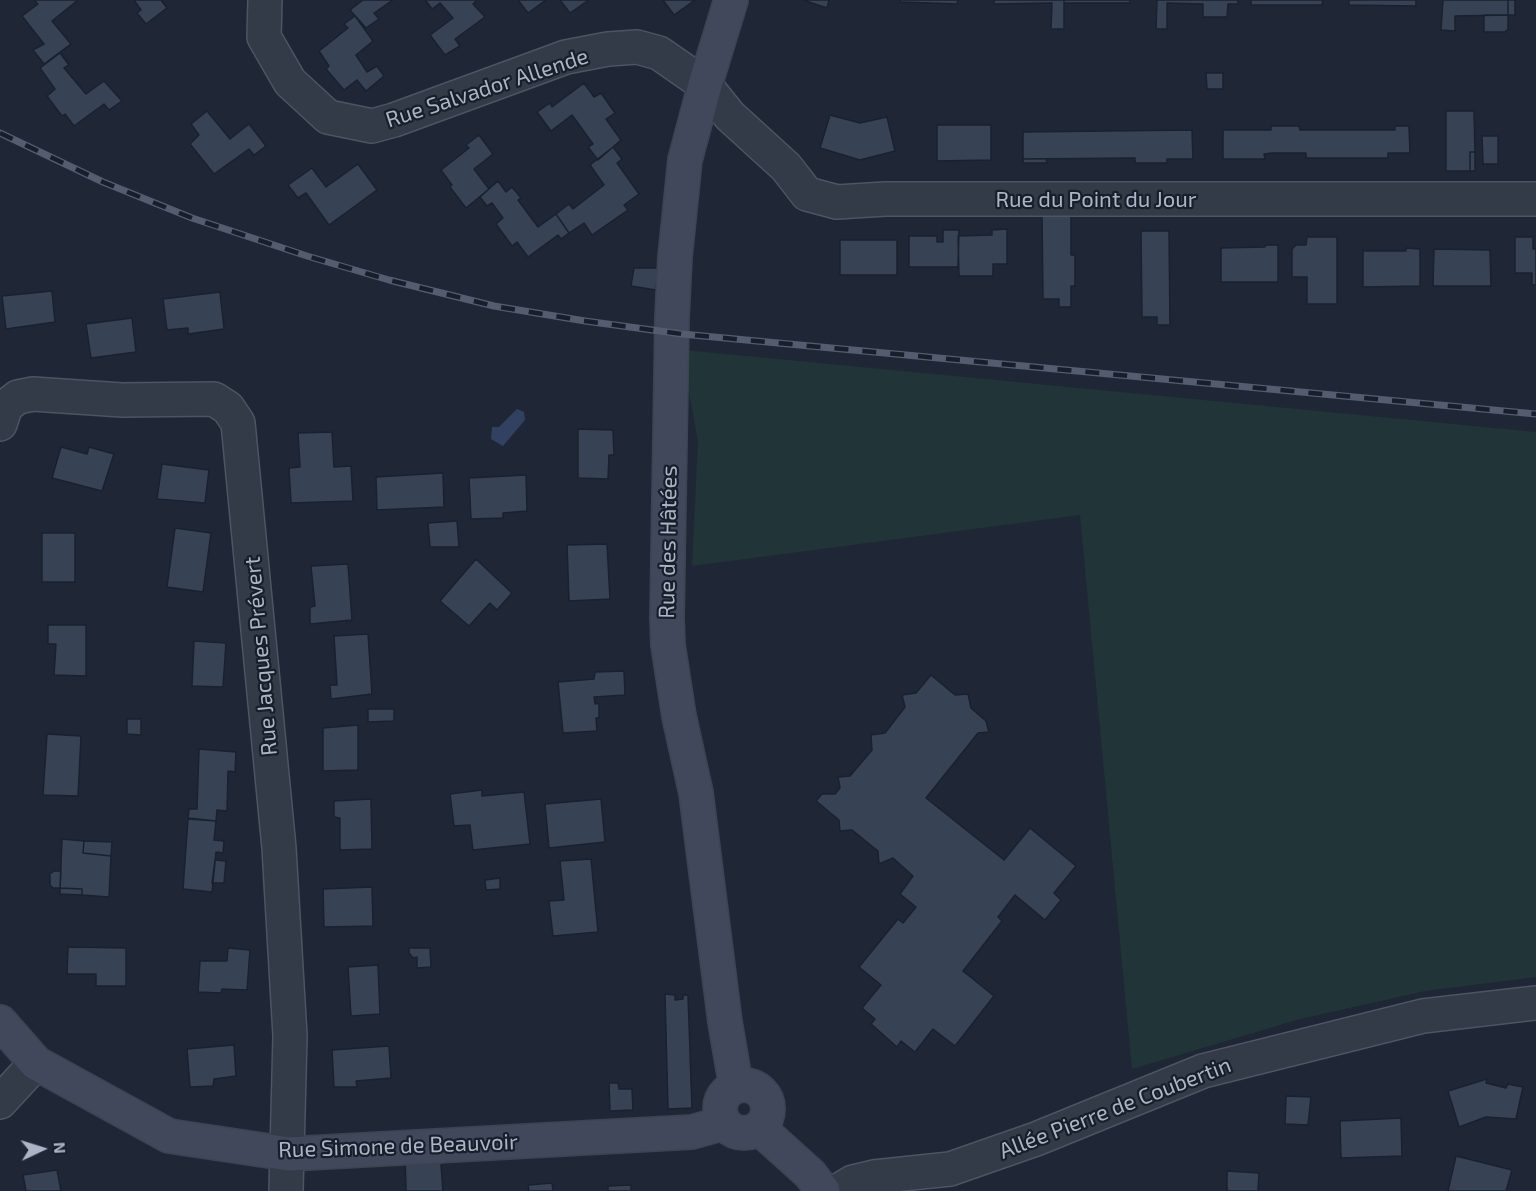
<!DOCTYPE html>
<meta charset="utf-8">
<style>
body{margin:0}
#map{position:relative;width:1536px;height:1191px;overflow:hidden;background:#1f2737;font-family:"Exo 2",sans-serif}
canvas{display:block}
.north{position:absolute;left:12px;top:1119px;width:60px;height:60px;-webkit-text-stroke:4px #181f2c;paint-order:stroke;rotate:86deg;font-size:16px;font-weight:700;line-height:24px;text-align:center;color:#adb4c5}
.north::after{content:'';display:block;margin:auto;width:21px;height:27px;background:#adb4c5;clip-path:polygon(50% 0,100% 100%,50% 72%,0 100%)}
</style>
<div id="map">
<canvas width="1536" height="1191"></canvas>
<div class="north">N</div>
</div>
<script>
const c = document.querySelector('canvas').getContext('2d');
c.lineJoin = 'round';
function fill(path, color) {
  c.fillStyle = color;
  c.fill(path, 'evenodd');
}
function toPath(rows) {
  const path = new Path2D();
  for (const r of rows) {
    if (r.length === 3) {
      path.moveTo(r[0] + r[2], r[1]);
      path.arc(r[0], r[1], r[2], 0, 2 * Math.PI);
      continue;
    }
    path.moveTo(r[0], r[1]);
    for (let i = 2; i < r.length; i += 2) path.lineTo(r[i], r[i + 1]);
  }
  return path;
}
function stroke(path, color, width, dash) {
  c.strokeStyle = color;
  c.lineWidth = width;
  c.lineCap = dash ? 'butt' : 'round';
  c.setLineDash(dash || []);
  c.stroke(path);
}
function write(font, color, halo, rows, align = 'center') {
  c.font = font + ' "Exo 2",sans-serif';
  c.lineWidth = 4.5;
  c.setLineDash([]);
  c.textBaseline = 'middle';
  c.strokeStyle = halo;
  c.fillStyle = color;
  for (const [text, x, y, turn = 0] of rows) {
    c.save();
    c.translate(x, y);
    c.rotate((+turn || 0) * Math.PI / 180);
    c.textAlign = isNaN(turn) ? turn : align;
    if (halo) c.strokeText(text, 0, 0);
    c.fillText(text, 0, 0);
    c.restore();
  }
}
fill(toPath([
 [684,350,1536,432,1536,977,1425,991,1300,1019,1132,1069,1080,515,692,566,698,441,686,376]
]), '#213438');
fill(toPath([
 [517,409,524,412,525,420,503,446,491,439,492,427,499,427]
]), '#32415f');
const building = toPath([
 [34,0,78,0,52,21,71,44,44,64,33,50,44,44,22,16,38,4,34,0],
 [134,0,161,0,167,8,146,24,137,13,141,10,134,0],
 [363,0,393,0,374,13,379,19,366,28,350,10,363,0],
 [427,0,477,0,473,4,485,17,455,39,460,46,445,55,430,35,453,18,440,3,432,9,426,1,427,0],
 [518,0,546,0,528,13,518,0],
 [560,0,589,0,570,13,560,0],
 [663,0,695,0,674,15,663,0],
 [803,0,829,0,827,8,803,0],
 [900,0,958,0,957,4,900,2,900,0],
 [994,0,1064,0,1064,29,1051,29,1052,3,994,4,994,0],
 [1064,0,1130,0,1130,3,1064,3,1064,0],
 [1157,0,1238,0,1238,4,1228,4,1227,17,1203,17,1203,4,1167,3,1167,29,1156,29,1157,0],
 [1251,0,1323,0,1322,5,1251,5,1251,0],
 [1349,0,1416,0,1416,6,1349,5,1349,0],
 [1443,0,1508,0,1508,15,1455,16,1455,31,1441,30,1443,0],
 [1508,0,1515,0,1515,15,1508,15,1508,0],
 [1484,15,1508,15,1508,29,1505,32,1484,32,1484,15],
 [355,16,373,41,356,55,367,72,377,66,384,76,366,91,357,80,344,90,326,69,329,66,319,51,348,28,344,24,355,16],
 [60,53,69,65,64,68,86,94,104,81,122,101,109,110,104,104,74,126,65,114,62,116,47,96,55,89,40,68,60,53],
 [1206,73,1223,73,1223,89,1207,89,1206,73],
 [584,83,594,97,601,93,615,113,606,119,621,140,598,160,588,147,593,144,572,115,551,131,537,112,550,103,552,107,584,83],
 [207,111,230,139,249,124,266,146,254,155,249,149,214,174,190,144,199,135,191,124,207,111],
 [1446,111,1474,111,1475,152,1470,152,1470,171,1446,171,1446,111],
 [830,115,860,123,887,117,895,151,860,160,820,148,830,115],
 [937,125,991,125,991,160,937,161,937,125],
 [1271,126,1299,126,1300,130,1395,130,1395,126,1409,126,1410,153,1388,153,1388,158,1306,158,1306,153,1272,153,1264,154,1265,159,1223,159,1223,130,1271,130,1271,126],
 [1192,130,1193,159,1167,159,1167,163,1135,163,1135,158,1023,159,1023,132,1192,130],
 [479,135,493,154,474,169,489,189,466,208,450,187,452,185,441,170,469,148,466,145,479,135],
 [1482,136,1498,136,1498,164,1483,164,1482,136],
 [613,147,622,159,617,163,639,194,624,205,628,210,592,235,584,223,569,233,556,214,569,204,573,209,604,185,590,165,613,147],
 [1470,152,1475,152,1475,171,1470,171,1470,152],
 [1023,159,1046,159,1047,163,1023,163,1023,159],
 [358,164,377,190,329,225,306,193,298,198,288,185,312,168,326,187,358,164],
 [498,181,506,192,512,187,521,198,518,200,538,227,556,214,569,233,561,239,558,235,528,257,517,242,512,246,496,224,503,218,492,203,487,206,480,197,498,181],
 [1042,215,1071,215,1071,255,1075,255,1075,286,1071,286,1071,307,1059,307,1059,299,1043,299,1042,215],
 [1007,229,1007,264,993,264,993,276,959,276,958,236,992,235,992,230,1007,229],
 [943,230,959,230,958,267,909,267,909,236,937,236,937,242,943,242,943,230],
 [1141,231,1169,231,1170,325,1157,325,1157,317,1142,317,1141,231],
 [1307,237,1337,237,1337,304,1307,304,1307,277,1292,277,1292,249,1296,245,1306,245,1307,237],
 [1515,237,1533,237,1533,249,1536,249,1536,285,1532,285,1532,273,1515,273,1515,237],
 [840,240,897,240,897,275,840,275,840,240],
 [1265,245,1278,245,1278,282,1221,282,1221,248,1265,247,1265,245],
 [1406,248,1420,249,1420,286,1363,287,1363,251,1406,251,1406,248],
 [1434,249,1490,250,1491,286,1433,286,1434,249],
 [634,268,658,268,656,290,631,286,634,268],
 [52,291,55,322,6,329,2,296,52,291],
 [220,292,224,329,188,334,188,328,167,330,163,299,220,292],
 [132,318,136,352,91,358,86,324,132,318],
 [578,429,613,430,614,455,609,455,608,479,578,478,578,429],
 [332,432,334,467,351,466,353,501,291,503,289,468,300,467,298,433,332,432],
 [61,447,87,454,89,447,114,454,102,491,52,478,61,447],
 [162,464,209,470,205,503,157,499,162,464],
 [443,473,444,507,377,510,376,477,443,473],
 [526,475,527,511,503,513,503,518,471,519,469,478,526,475],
 [457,521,459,547,430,547,428,523,457,521],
 [175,528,211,533,203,592,167,587,175,528],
 [42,533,75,533,75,582,42,582,42,533],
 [607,544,610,599,569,601,567,545,607,544],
 [476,559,512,593,497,610,490,603,469,626,440,601,476,559],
 [348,564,352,620,310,624,310,607,315,606,311,566,348,564],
 [48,625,86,625,86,676,54,675,56,644,48,644,48,625],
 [368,634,372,694,331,699,330,685,337,685,334,636,368,634],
 [194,641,226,643,223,687,192,686,194,641],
 [624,671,625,695,594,697,595,704,599,703,599,718,596,718,597,731,563,733,558,682,594,679,595,672,624,671],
 [931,675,955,695,968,694,971,708,986,721,989,732,978,733,926,798,1004,860,1030,828,1076,866,1054,893,1061,900,1045,920,1015,895,998,917,1002,921,963,971,994,996,955,1046,933,1029,915,1052,901,1041,897,1047,871,1024,875,1019,862,1008,881,985,859,967,898,919,903,923,916,907,900,894,913,876,893,858,879,864,878,851,852,830,840,831,839,820,816,801,822,794,835,794,840,788,838,777,850,776,872,750,871,735,885,733,905,707,902,695,916,693,931,675],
 [368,709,394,709,394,721,368,722,368,709],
 [127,719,141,719,141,735,127,734,127,719],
 [358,725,358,770,323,771,323,728,358,725],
 [47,734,81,736,78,796,43,795,47,734],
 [199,749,236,752,235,772,228,771,227,811,217,810,216,821,188,818,189,809,197,809,199,749],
 [482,790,482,796,524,792,530,844,473,850,470,825,454,826,450,794,482,790],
 [371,799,372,849,340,850,340,818,334,817,334,801,371,799],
 [601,799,605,842,549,848,545,804,601,799],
 [188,819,216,821,214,840,224,841,223,853,216,852,212,892,183,889,188,819],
 [62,839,84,841,83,853,111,856,109,897,82,895,82,889,60,888,62,839],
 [84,841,112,842,111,856,83,853,84,841],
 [591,859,598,932,553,936,549,901,564,900,560,861,591,859],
 [215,860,226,861,224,883,212,883,215,860],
 [54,871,61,871,60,888,53,888,50,885,50,874,54,871],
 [500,878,500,889,486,890,485,880,500,878],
 [372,887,373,926,324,927,323,889,372,887],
 [60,888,82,889,82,895,60,894,60,888],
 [68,947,126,948,126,986,96,986,96,974,67,974,68,947],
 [228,948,250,950,247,990,222,989,221,993,198,992,200,961,227,961,228,948],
 [409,948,430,948,431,967,417,968,417,957,413,958,409,953,409,948],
 [378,965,380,1014,351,1016,348,967,378,965],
 [665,994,675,995,675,1000,683,999,683,995,688,995,692,1108,668,1109,665,994],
 [234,1045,236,1076,214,1079,213,1086,190,1087,187,1049,234,1045],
 [389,1046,391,1078,356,1081,357,1087,334,1087,332,1050,389,1046],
 [1487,1079,1486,1083,1506,1088,1508,1084,1523,1087,1516,1119,1486,1117,1459,1127,1448,1091,1487,1079],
 [609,1083,618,1083,619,1089,632,1089,633,1110,610,1111,609,1083],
 [1286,1096,1311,1097,1308,1125,1285,1124,1286,1096],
 [1401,1118,1402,1156,1341,1158,1340,1121,1401,1118],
 [448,1151,449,1163,441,1165,443,1191,406,1191,405,1153,448,1151],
 [1456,1156,1512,1170,1506,1191,1448,1191,1456,1156],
 [57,1170,61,1191,26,1191,23,1175,57,1170],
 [1227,1171,1259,1173,1258,1191,1227,1191,1227,1171],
 [552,1183,553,1191,529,1191,528,1185,552,1183],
 [631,1185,631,1191,608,1191,608,1186,631,1185]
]);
fill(building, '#384255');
stroke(building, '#1a212e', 1.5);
const street = toPath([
 [265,0,264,37,290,82,328,117,372,126,394,120,566,57,608,49,637,47,659,53,705,85,730,116,786,167,807,194,837,202,885,199,1536,199],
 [0,424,6,406,18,397,33,394,122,400,214,399,228,408,238,423,279,848,290,1036,286,1191],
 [0,1102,36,1063],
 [838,1191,853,1182,874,1177,950,1169,1036,1139,1203,1071,1423,1016,1536,1003]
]);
const secondary = toPath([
 [731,0,705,85,685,160,675,257,672,318,667,618,668,645,679,716,696,793,725,1022,736,1086],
 [0,1022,36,1063,169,1136,289,1154,692,1132,724,1123],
 [744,1109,24],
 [759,1128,810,1174,823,1191]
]);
stroke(street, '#4d5463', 36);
stroke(secondary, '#3c4351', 36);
stroke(street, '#333a48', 33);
stroke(secondary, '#41485b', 33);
const rail = toPath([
 [0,133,103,182,192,218,307,256,389,280,494,306,585,321,682,334,1536,414]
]);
stroke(rail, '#545d6f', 7);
stroke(rail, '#181f2c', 4.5, [14]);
write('22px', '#adb4c5', '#181f2c', [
 ["Rue Salvador Allende",487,88,-18],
 ["Rue du Point du Jour",1096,200],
 ["Rue des Hâtées",668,542,-89],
 ["Rue Jacques Prévert",261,656,-95],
 ["Allée Pierre de Coubertin",1115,1108,-21],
 ["Rue Simone de Beauvoir",398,1146,-2]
]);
</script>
